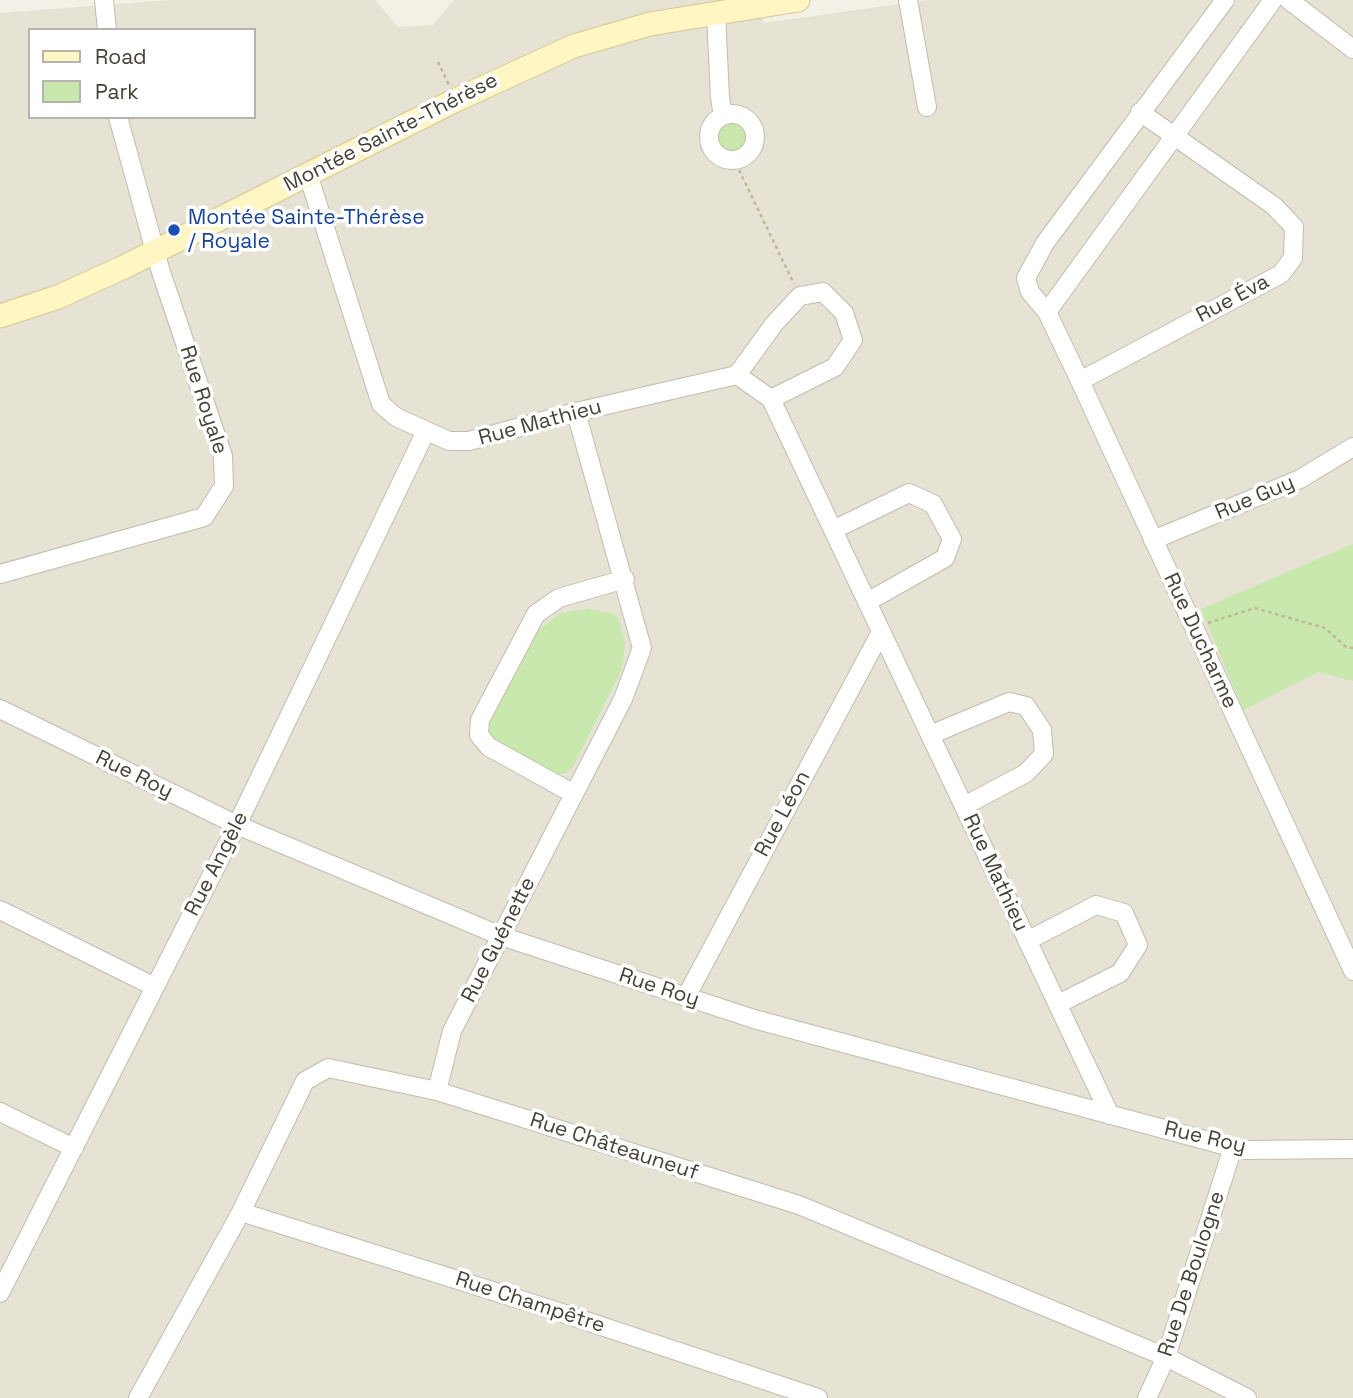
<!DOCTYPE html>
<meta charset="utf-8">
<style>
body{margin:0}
#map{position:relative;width:1353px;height:1398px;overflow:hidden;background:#f3f0e6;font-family:"Space Grotesk",sans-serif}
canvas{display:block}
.legend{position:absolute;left:28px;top:28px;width:228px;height:91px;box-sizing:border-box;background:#fff;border:2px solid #b5b3ae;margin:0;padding:9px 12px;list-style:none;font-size:21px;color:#464135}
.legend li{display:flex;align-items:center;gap:14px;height:35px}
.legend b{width:35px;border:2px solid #b5b3ae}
</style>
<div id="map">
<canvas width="1353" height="1398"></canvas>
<ul class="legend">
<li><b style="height:9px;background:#fff6c4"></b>Road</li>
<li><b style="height:19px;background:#c8e8ae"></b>Park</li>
</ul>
</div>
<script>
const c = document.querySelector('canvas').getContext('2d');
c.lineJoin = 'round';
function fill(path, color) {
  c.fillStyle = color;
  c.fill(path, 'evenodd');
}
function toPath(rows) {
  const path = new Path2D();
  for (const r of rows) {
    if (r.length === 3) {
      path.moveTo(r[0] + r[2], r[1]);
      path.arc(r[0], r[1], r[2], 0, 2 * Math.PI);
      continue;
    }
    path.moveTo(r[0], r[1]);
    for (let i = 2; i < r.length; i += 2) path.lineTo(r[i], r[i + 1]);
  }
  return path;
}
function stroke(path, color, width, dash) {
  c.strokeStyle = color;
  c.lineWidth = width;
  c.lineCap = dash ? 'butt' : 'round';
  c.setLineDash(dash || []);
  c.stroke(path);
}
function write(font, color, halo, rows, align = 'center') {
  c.font = font + ' "Space Grotesk",sans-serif';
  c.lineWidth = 7;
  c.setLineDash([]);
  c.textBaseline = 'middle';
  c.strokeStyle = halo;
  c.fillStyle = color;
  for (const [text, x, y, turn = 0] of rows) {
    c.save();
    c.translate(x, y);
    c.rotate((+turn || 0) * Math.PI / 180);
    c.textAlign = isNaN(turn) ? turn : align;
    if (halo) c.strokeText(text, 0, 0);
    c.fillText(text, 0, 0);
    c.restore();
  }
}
fill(toPath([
 [170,0,375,0,398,27,433,25,454,0,760,0,764,23,927,0,1353,0,1353,1398,0,1398,0,13],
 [30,30,254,30,254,117,30,117]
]), '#e7e3d4');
fill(toPath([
 [732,138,15],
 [1353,544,1353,681,1318,672,1243,710,1201,609],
 [588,609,612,613,618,618,625,644,622,669,573,767,564,774,553,774,498,745,489,731,491,719,539,630,561,613]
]), '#c8e8ae');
const street = toPath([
 [104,0,107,30],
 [908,0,927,107],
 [1225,0,1045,243,1026,278,1030,292,1047,312,1080,381,1353,971],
 [1289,0,1353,49],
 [716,14,720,97,723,116],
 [732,137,23],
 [308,174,381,404,396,417,449,441,469,441,576,412,737,375,771,399,1110,1115],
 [1047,312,1273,0],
 [737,375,774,324,800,296,823,292,844,313,853,340,835,367,771,399],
 [1080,381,1281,274,1293,258,1294,227,1274,206,1140,112],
 [833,530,909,493,933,504,952,539,945,558,867,602],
 [1153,540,1300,479,1353,447],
 [0,574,204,517,224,486,223,456,160,269,118,117],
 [0,709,237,825,501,936,754,1019,1242,1150,1353,1149],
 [930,735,1009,702,1026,706,1042,730,1044,754,1026,773,964,806],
 [574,794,489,747,479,735,480,720,536,614,559,598,625,579],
 [0,910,155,987],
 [1027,941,1096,905,1124,913,1138,945,1120,973,1058,1004],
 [686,997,881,632],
 [437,1091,452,1031,623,699,642,648,576,412],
 [0,1112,74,1148],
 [241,1212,547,1308,818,1398],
 [0,1293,237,825,426,431],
 [138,1398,241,1212,305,1081,328,1068,437,1091,799,1205,1166,1357,1247,1398],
 [1147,1398,1166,1357,1233,1147]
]);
const secondary = toPath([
 [0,316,58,297,126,266,456,100,574,46,650,24,798,0]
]);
stroke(street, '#c1bcab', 20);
stroke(secondary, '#d3c895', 25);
stroke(toPath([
 [438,62,449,85],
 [739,170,794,284],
 [1208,623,1255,608,1325,628,1346,647,1353,648]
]), '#c0b699', 2.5, [3.5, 3.5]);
stroke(street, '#fff', 18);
stroke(secondary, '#fff6c4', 23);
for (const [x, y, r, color] of [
 [174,230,7,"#1a4fb4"]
]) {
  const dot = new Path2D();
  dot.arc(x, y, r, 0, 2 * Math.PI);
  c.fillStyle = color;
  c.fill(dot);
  stroke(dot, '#fff', 2.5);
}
write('21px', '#464135', '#fff', [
 ["Montée Sainte-Thérèse",391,133,-27],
 ["Rue Éva",1233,299,-28],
 ["Rue Royale",203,400,72],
 ["Rue Mathieu",540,423,-15],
 ["Rue Guy",1255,498,-23],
 ["Rue Ducharme",1200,641,65],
 ["Rue Roy",134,775,26],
 ["Rue Léon",783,814,-62],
 ["Rue Angèle",217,864,-63],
 ["Rue Mathieu",995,873,65],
 ["Rue Guénette",499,940,-63],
 ["Rue Roy",659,988,18],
 ["Rue Roy",1205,1138,13],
 ["Rue Châteauneuf",614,1147,18],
 ["Rue De Boulogne",1192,1274,-72],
 ["Rue Champêtre",530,1303,18]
]);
write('21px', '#164399', '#fff', [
 ["Montée Sainte-Thérèse",188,218],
 ["/ Royale",188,242]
], 'left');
</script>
